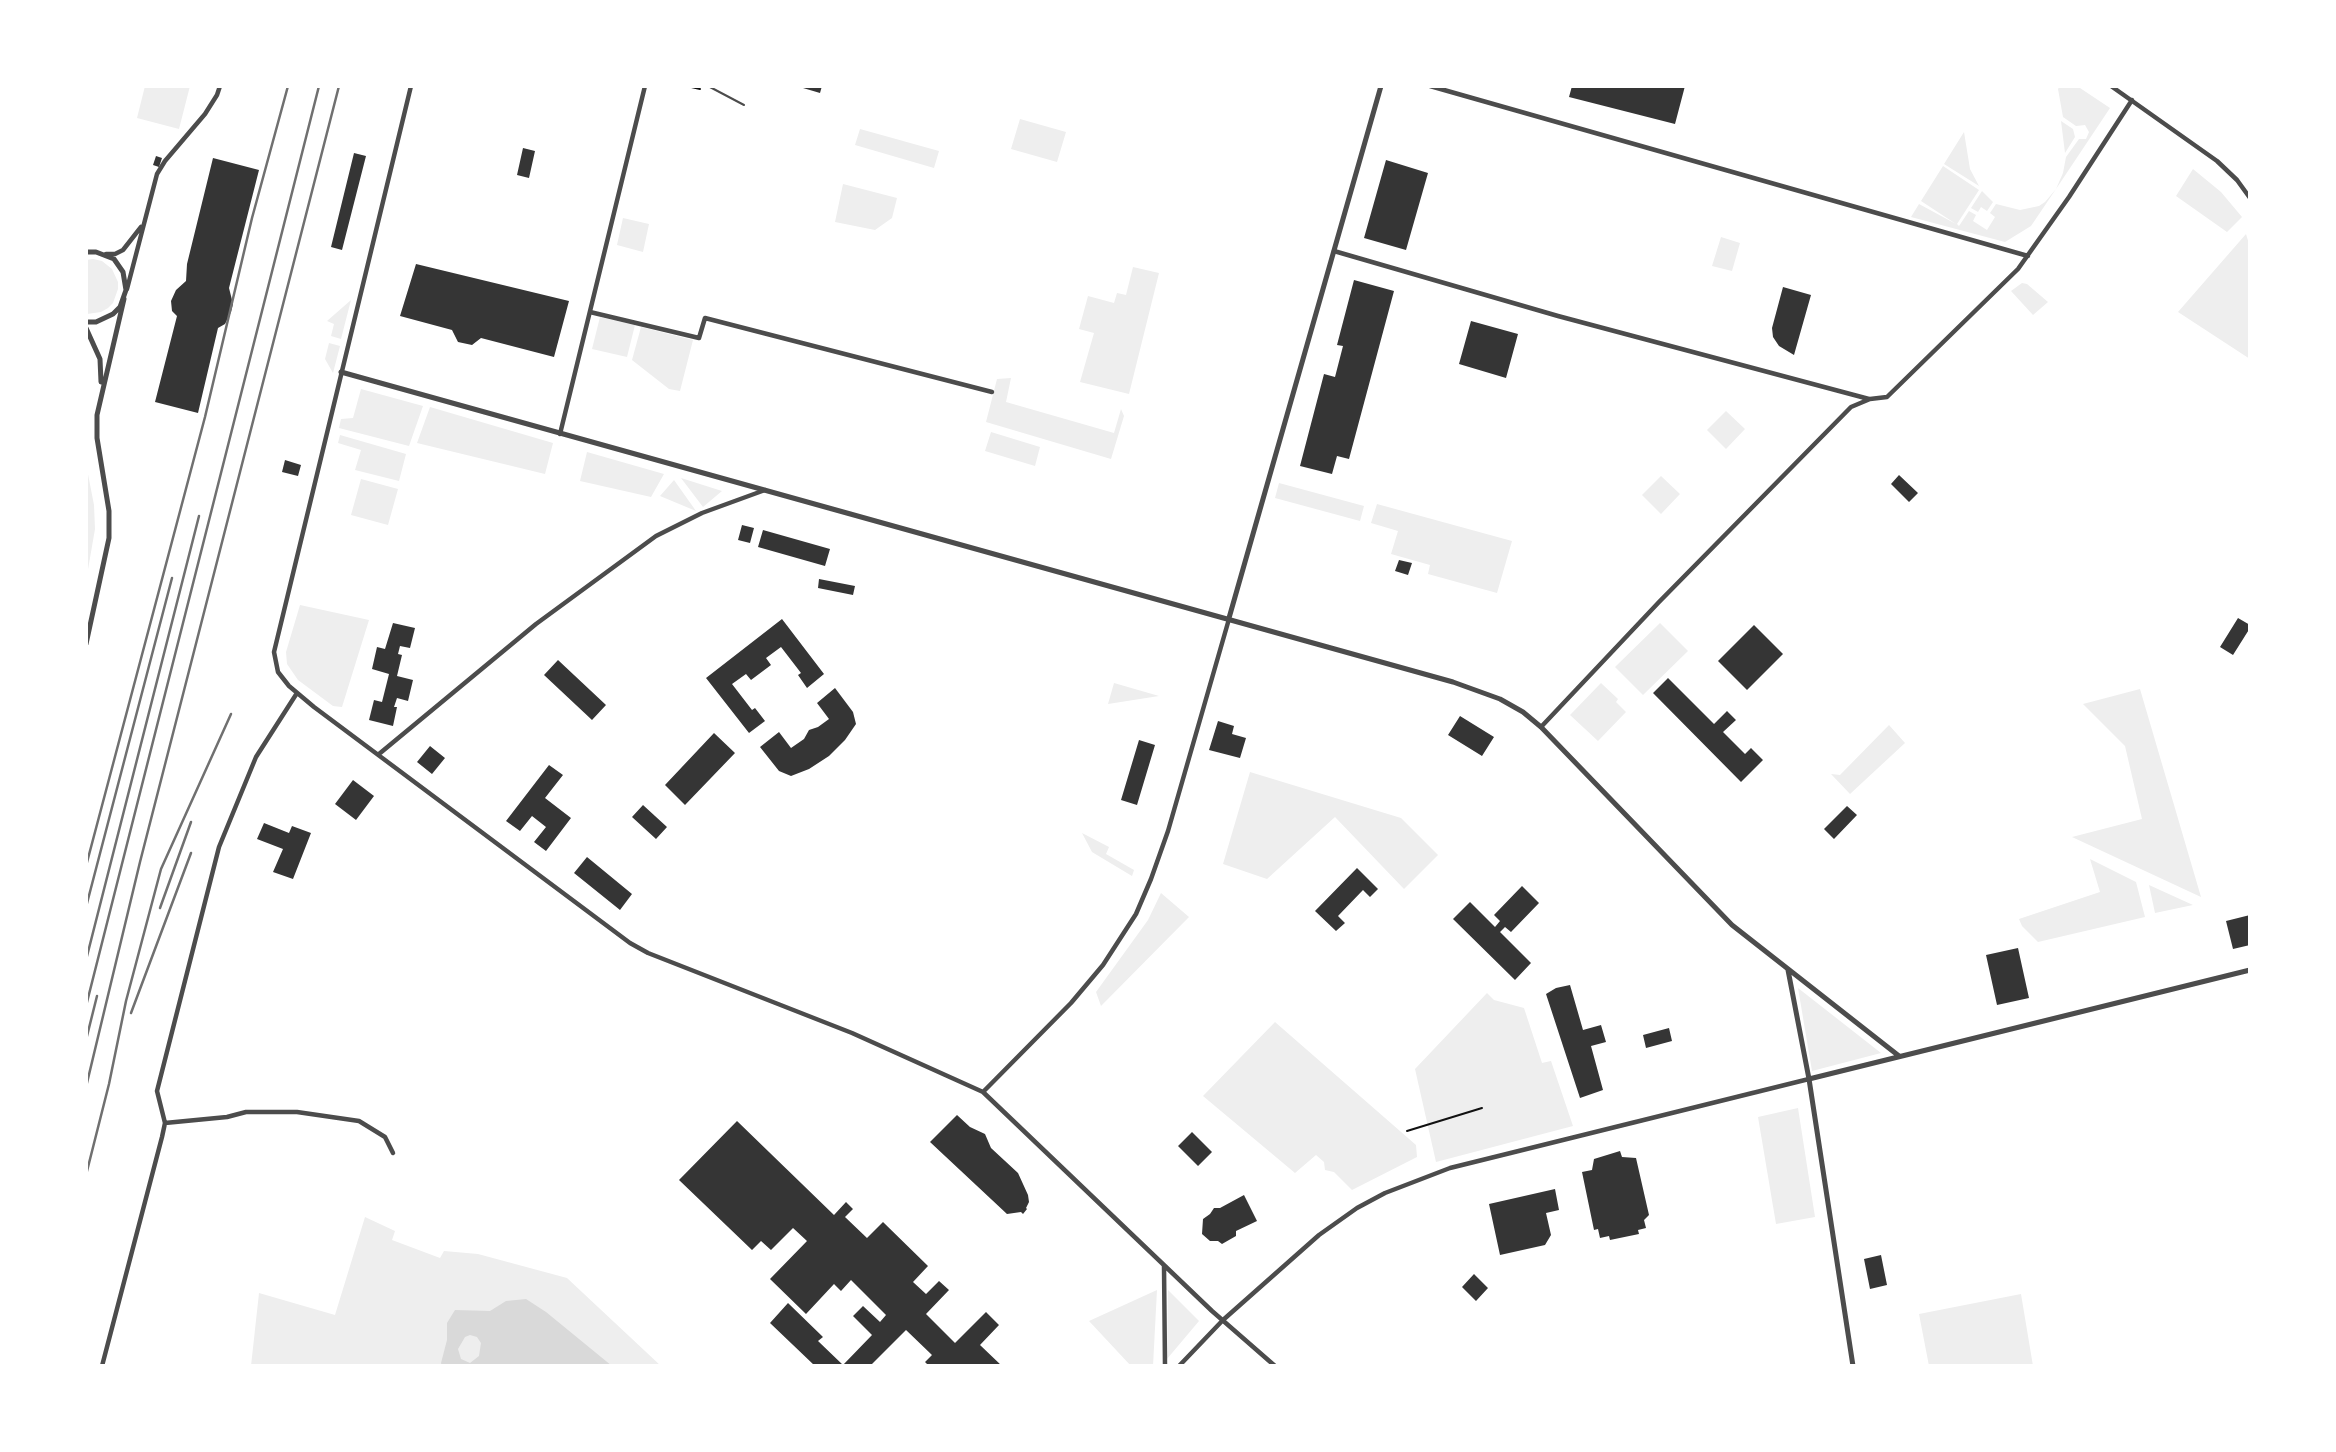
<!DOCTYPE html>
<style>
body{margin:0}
#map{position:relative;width:2336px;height:1452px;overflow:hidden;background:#fff;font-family:Manrope,sans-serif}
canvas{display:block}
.frame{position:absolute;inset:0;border:88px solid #fff;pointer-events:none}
</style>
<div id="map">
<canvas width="2336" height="1452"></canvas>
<div class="frame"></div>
</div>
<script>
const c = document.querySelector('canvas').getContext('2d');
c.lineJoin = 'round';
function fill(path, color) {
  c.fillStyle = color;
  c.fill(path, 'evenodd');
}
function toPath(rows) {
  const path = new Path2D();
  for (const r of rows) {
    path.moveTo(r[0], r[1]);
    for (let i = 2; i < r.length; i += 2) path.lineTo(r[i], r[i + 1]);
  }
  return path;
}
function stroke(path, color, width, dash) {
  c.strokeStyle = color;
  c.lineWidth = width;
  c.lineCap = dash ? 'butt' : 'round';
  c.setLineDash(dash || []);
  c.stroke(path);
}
fill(toPath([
 [145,86,190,86,179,129,137,118],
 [2060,86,2077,86,2110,108,2056,189,2031,226,2005,242,1911,217,1919,204,1956,224,1921,201,1943,166,1979,190,1957,224,1959,226,1969,211,1976,215,1973,221,1987,230,1995,217,1990,213,1996,204,2020,210,2039,206,2045,202,2056,189,2063,173,2066,157,2079,139,2086,139,2089,132,2085,125,2076,126,2063,117,2058,89],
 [1020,119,1066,132,1057,162,1011,149],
 [2061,121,2073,129,2075,137,2065,153],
 [860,129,939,151,934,168,855,145],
 [1964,132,1970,169,1979,186,1944,164],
 [2193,169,2221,192,2242,217,2227,232,2176,196],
 [843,184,897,198,892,218,875,230,835,222],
 [1982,191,1993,202,1987,211,1981,207,1978,212,1971,208],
 [623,218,649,224,643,252,617,245],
 [2246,234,2250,247,2250,359,2178,312],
 [1721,237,1740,243,1732,271,1712,266],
 [93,259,102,261,112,269,118,282,118,289,113,303,108,308,101,312,87,314,86,260],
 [1133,267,1159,273,1129,394,1080,382,1094,333,1079,329,1088,296,1114,303,1117,293,1126,295],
 [2022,283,2027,284,2048,302,2033,315,2011,291],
 [351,300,341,339,331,336,334,324,327,321],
 [600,317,635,325,627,357,592,349],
 [641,327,693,340,680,391,669,389,632,360],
 [329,343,340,346,333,373,325,359],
 [1011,378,1006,402,1114,433,1121,409,1124,416,1111,459,986,422,997,379],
 [361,389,423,406,409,446,339,428,341,419,353,418],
 [430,407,553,443,545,474,417,443],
 [1726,411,1745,429,1726,449,1707,430],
 [991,432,1040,447,1035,466,985,451],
 [340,435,406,454,399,481,355,470,361,450,338,443],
 [587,452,664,474,651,497,580,481],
 [86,464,94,505,95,529,86,581],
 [1661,476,1680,494,1661,514,1642,495],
 [681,478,722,491,703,507],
 [361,479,398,489,388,525,351,515],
 [674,480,696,511,660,496],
 [1279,483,1364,506,1360,521,1275,498],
 [1377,504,1512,541,1497,593,1428,574,1430,565,1391,554,1398,531,1371,523],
 [300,605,369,620,342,707,333,706,298,680,287,664,286,652],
 [1660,623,1688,651,1643,695,1615,667],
 [1114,683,1159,696,1108,704],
 [1601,683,1618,699,1616,702,1626,712,1598,741,1570,715],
 [2140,689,2201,897,2072,837,2142,819,2125,746,2083,704],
 [1889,725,1905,743,1850,794,1831,774,1840,775],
 [1250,772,1401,818,1438,855,1404,889,1335,817,1267,879,1223,864],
 [1082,833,1109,847,1106,854,1134,870,1132,876,1092,852],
 [2090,859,2136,882,2145,917,2038,942,2022,926,2019,919,2100,892],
 [2149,885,2193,905,2155,913],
 [1161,893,1189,917,1101,1006,1096,992,1148,920],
 [1798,988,1881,1053,1812,1071],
 [1487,993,1494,1000,1524,1008,1542,1063,1551,1061,1573,1126,1436,1162,1415,1069],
 [1275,1022,1416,1145,1417,1157,1352,1190,1334,1172,1325,1170,1324,1162,1316,1155,1295,1173,1203,1096],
 [1798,1108,1815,1217,1776,1224,1758,1117],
 [365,1217,395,1231,392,1240,440,1258,444,1251,478,1254,567,1278,661,1366,251,1366,259,1293,335,1315],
 [1157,1290,1153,1366,1131,1366,1089,1321],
 [1168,1290,1199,1321,1167,1359],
 [2021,1294,2033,1366,1929,1366,1919,1314]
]), '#eee');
fill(toPath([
 [526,1299,546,1312,612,1366,442,1366,441,1363,447,1340,447,1323,455,1310,490,1311,506,1301],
 [470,1335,477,1337,481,1343,479,1356,470,1363,461,1359,458,1349,465,1337]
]), '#d9d9d9');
fill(toPath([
 [804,86,822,86,820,93,803,88],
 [1572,86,1685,86,1675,124,1569,97],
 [523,148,535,151,529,178,517,175],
 [354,153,366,156,342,250,331,247],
 [156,156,162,158,159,167,153,165],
 [213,158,259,170,229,288,233,304,231,312,225,324,218,328,198,413,155,402,177,316,172,311,171,301,176,290,186,281,187,264],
 [1386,160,1428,173,1406,250,1364,238],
 [416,264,569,301,554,357,481,338,472,345,458,342,452,330,400,316],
 [1354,280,1394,291,1349,459,1337,456,1332,474,1300,466,1324,374,1335,377,1343,346,1337,345],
 [1783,287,1811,295,1794,355,1779,346,1773,337,1772,328],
 [1471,321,1518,334,1506,378,1459,364],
 [285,460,301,465,298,476,282,472],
 [1899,475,1918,493,1909,502,1891,484],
 [742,525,754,528,750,543,738,540],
 [763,530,830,549,825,566,758,547],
 [1399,560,1412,563,1408,575,1395,571],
 [819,579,855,586,853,595,818,588],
 [2238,618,2250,625,2250,628,2233,655,2220,647],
 [782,619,824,674,807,688,798,675,801,673,781,647,766,658,771,665,751,680,746,674,732,684,752,710,755,708,765,721,749,733,706,678],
 [393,623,415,628,410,648,400,646,398,654,402,655,397,676,413,680,408,701,397,698,394,707,397,707,393,726,369,720,374,700,382,702,389,674,372,669,377,647,385,649],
 [1754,625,1783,654,1747,690,1718,661],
 [558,660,606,705,592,720,544,675],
 [1668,678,1714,724,1727,711,1736,720,1723,732,1745,754,1751,748,1763,760,1741,782,1653,693],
 [835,688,853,712,856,724,845,740,829,756,809,769,791,776,779,771,760,747,779,732,791,748,804,739,809,730,818,727,829,719,817,703],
 [1460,716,1494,737,1482,756,1448,735],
 [1218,721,1234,726,1232,734,1246,738,1240,758,1209,750],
 [714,733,735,753,685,805,665,785],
 [1139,740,1155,745,1137,805,1121,800],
 [430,746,445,758,432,774,417,762],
 [549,765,563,775,545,798,571,818,546,851,534,842,546,827,532,816,520,831,506,821],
 [353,780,374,796,356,820,335,804],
 [643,805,667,827,656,839,632,817],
 [1847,806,1857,815,1834,839,1824,829],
 [264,823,289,833,292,826,311,833,293,879,273,872,283,849,257,839],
 [587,857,632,894,620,910,574,873],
 [1357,868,1378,889,1370,897,1363,890,1338,916,1345,923,1336,931,1315,911],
 [1522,886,1539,903,1511,932,1505,927,1500,932,1531,963,1515,980,1453,919,1470,902,1495,927,1500,921,1494,915],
 [2250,915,2250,945,2233,949,2226,921],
 [2018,948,2029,998,1997,1005,1986,955],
 [1570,985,1583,1030,1601,1025,1606,1042,1591,1046,1603,1090,1580,1098,1546,994,1556,988],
 [1669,1028,1672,1041,1646,1048,1643,1035],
 [957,1115,970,1127,985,1134,991,1148,1018,1173,1028,1195,1029,1202,1026,1208,1027,1209,1023,1214,1021,1212,1007,1214,930,1142],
 [737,1121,834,1215,846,1202,853,1209,845,1217,867,1238,883,1222,928,1266,913,1282,926,1294,939,1281,949,1290,926,1314,955,1343,986,1312,999,1325,980,1345,1002,1366,929,1366,925,1362,932,1355,906,1330,870,1366,815,1366,770,1323,788,1303,823,1337,818,1341,843,1365,872,1335,853,1316,863,1306,880,1322,886,1315,851,1280,841,1291,834,1284,806,1314,770,1279,807,1241,793,1228,771,1250,761,1241,752,1250,679,1180],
 [1192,1132,1212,1152,1198,1166,1178,1146],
 [1620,1151,1622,1157,1636,1158,1649,1215,1644,1220,1646,1228,1638,1230,1639,1234,1610,1240,1609,1236,1600,1238,1598,1229,1594,1230,1582,1172,1592,1170,1594,1159],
 [1555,1189,1559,1210,1546,1213,1551,1235,1545,1245,1500,1255,1489,1204],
 [1244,1195,1257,1221,1236,1231,1236,1236,1222,1244,1218,1241,1210,1241,1202,1234,1203,1219,1210,1214,1214,1208,1220,1208],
 [1881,1255,1887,1285,1870,1289,1864,1259],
 [1474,1274,1488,1288,1476,1301,1462,1287]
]), '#353535');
stroke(toPath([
 [687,86,700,89],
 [1407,1131,1482,1108]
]), '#111', 2);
stroke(toPath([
 [708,86,744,105]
]), '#4c4c4c', 2);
stroke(toPath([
 [411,86,274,652,278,672,289,686,314,707,630,943,648,953,852,1033,983,1092,1212,1311,1275,1366],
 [1430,86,2028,256],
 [2111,86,2217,161,2237,180,2250,198],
 [1334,251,1558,316,1869,399],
 [106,254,115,254,123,250,141,227],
 [127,289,157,174,165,161,205,114,217,95,220,86],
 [590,312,699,338,705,318,992,392],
 [560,434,645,86],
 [1541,727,1659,602,1851,407,1870,399,1887,397,2018,269,2069,197,2132,100],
 [379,754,536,624,656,536,702,513,765,490],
 [983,1092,1071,1003,1103,965,1136,914,1151,879,1168,831,1229,619],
 [165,1123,227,1117,246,1112,297,1112,359,1121,385,1137,393,1153],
 [1164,1266,1165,1366],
 [102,1366,162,1137,165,1123,157,1091,219,847,256,757,297,693],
 [1179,1366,1223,1320,1319,1235,1357,1208,1385,1193,1450,1168,1809,1079]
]), '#4c4c4c', 4.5);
stroke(toPath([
 [86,252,96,252,114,259,123,272,126,290,120,307,113,314,96,322,86,322],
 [86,328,100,359,101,382],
 [341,372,1453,682,1500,699,1523,712,1541,727,1732,925,1899,1056],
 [1229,618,1381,86],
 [86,644,109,538,109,511,97,438,97,415,124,299],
 [1788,970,1809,1079,1853,1366],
 [1809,1079,2250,970]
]), '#4c4c4c', 5);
stroke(toPath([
 [86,866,205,417,252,218,288,86],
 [86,907,172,578],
 [160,908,191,822],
 [86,960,199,516],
 [86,1006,319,86],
 [131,1013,191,853],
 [86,1040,97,996],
 [86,1087,140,862,339,86],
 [86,1175,109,1084,126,1001,161,869,231,714]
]), '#707070', 2.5);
</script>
